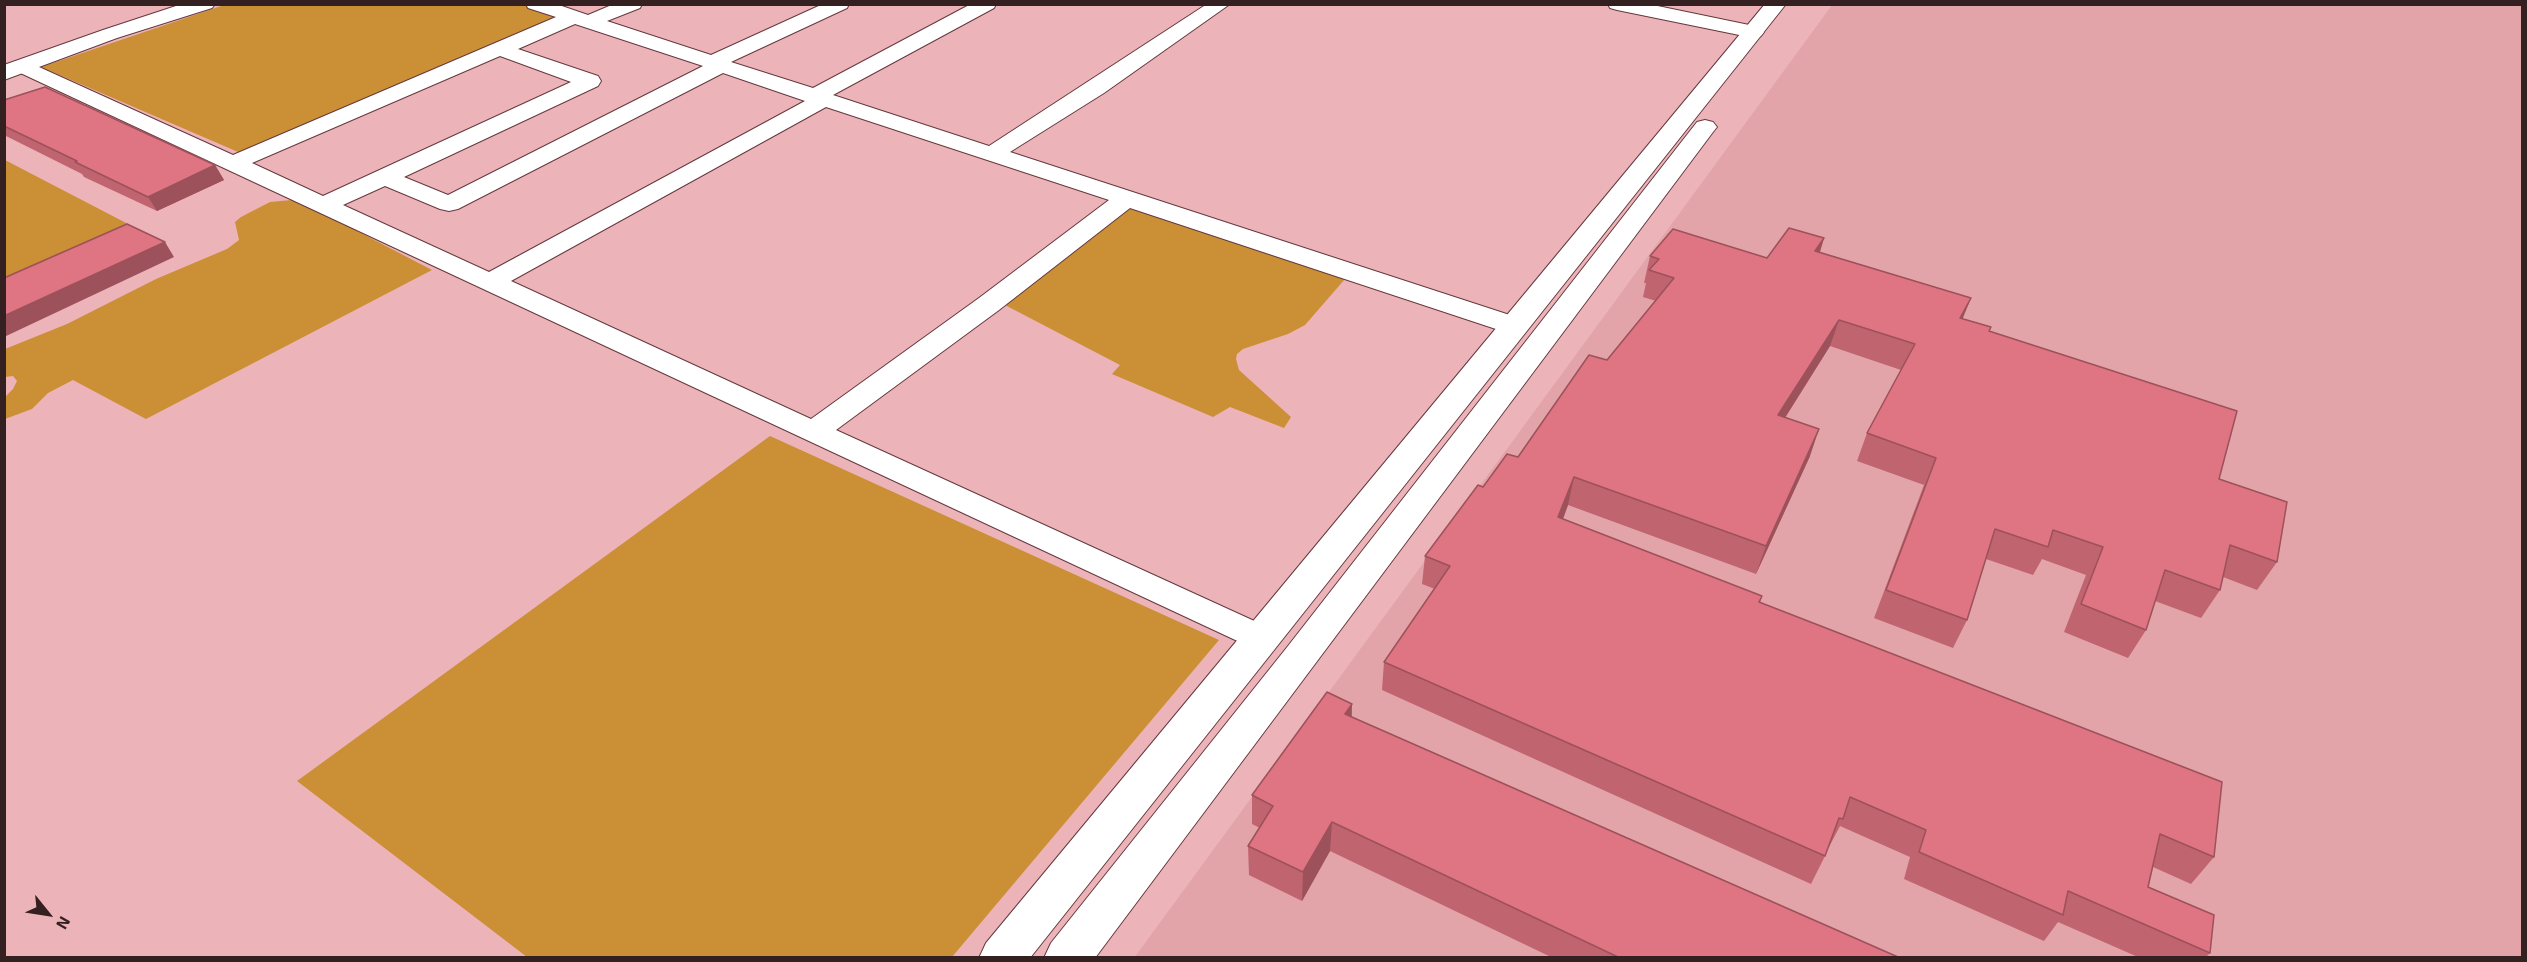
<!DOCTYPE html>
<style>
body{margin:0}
#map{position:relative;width:2527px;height:962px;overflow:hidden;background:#ecb4b9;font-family:"Exo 2",sans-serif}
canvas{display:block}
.frame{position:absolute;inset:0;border:6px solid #341f21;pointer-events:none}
.north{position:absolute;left:18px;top:884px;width:60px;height:60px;-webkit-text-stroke:4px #ecb4b9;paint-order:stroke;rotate:120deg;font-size:16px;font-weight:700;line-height:24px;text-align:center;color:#341f21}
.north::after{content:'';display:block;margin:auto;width:21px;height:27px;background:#341f21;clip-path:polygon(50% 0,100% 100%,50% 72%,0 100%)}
</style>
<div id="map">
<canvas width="2527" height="962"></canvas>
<div class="frame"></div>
<div class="north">N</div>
</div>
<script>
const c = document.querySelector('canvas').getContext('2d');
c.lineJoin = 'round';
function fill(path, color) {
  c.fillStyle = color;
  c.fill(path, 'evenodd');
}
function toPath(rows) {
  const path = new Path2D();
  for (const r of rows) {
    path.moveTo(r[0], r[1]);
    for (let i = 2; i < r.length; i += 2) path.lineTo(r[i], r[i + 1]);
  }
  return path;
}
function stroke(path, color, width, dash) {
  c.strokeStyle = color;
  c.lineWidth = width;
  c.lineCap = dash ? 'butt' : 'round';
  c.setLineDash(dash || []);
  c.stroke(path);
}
fill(toPath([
 [1832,5,2522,5,2522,957,1134,958]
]), '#e2a4a9');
fill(toPath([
 [522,4,563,18,245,155,41,67,224,5],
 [5,160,130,225,5,280],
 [291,200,334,219,432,270,146,419,73,380,48,393,32,409,5,419,5,397,13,389,17,381,13,376,5,377,5,349,67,324,156,279,227,249,239,240,235,222,241,217,270,202],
 [1130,208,1345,279,1305,325,1288,334,1243,349,1237,354,1236,359,1239,370,1291,417,1284,428,1230,407,1213,417,1112,374,1120,365,1003,304],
 [770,436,1219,640,952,957,527,957,297,781]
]), '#cb8f36');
const minor = toPath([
 [526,4,556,4,588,15,614,4,642,4,640,8,607,21,711,55,823,4,849,4,847,8,731,62,813,88,971,4,996,4,994,8,833,95,989,146,1207,4,1230,4,1104,93,1010,152,1525,320,1529,326,1525,332,1515,334,1505,332,1130,208,999,310,836,430,1274,630,1279,639,1274,648,1261,652,14,70,11,66,14,62,21,60,28,62,233,155,556,17,528,8,526,4],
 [575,24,703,66,448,195,404,177,598,86,601,81,598,76,518,49,575,24],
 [500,56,571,82,323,196,252,163,500,56],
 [723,73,805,101,489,272,343,205,385,186,440,209,449,211,458,209,723,73],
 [826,107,1109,200,979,298,811,419,511,281,826,107],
 [1608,4,1648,4,1754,26,1761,28,1764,32,1761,36,1754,38,1617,10,1610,8,1608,4]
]);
const tertiary = toPath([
 [182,4,215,4,212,8,117,38,4,80,4,65,103,30,182,4],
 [1765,4,1786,4,1030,958,979,958,986,943,1765,4],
 [1705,120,1713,122,1717,127,1713,132,1095,958,1044,958,1051,943,1288,646,1697,122,1705,120]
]);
stroke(minor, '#65383d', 2);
stroke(tertiary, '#65383d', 2);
fill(minor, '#fff');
fill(tertiary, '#fff');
fill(toPath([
 [4,100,215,165,224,180,157,211,84,177,82,174,4,135],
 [1824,238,1820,252,1971,298,1962,319,1989,331,2219,479,2277,562,2257,590,2223,577,2220,590,2201,618,2155,601,2146,630,2128,658,2064,632,2086,575,2042,559,2033,575,1986,559,1967,620,1953,648,1874,618,1924,485,1857,461,1867,433,1901,370,1830,346,1785,418,1810,456,1756,574,1568,505,1563,519,1762,596,1760,603,2214,857,2191,884,2153,867,2148,887,2210,953,2206,957,2138,957,2058,922,2044,941,1904,879,1910,857,1840,826,1829,847,1828,846,1825,856,1811,884,1382,690,1384,662,1435,589,1422,584,1425,556,1483,487,1518,457,1607,360,1656,301,1643,297,1646,283,1644,283,1650,256,1767,258],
 [1352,704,1352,717,1898,957,1551,957,1330,851,1302,901,1249,875,1248,846,1260,828,1252,824,1252,795]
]), '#c06470');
fill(toPath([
 [215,165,224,180,157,211,148,197],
 [1824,238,1816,264,1815,251],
 [165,242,174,257,4,337,4,316],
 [1971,298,1960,325,1960,318],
 [1839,320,1830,346,1769,443,1778,415],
 [1819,429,1810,456,1756,574,1766,546],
 [1574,477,1568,505,1553,545,1558,517],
 [1352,704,1350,734,1345,714],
 [1332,822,1330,851,1302,901,1303,872]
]), '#9c515b');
const building = toPath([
 [45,87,215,165,148,197,75,162,77,161,4,126,4,100,45,87],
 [127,224,165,242,4,316,4,278,127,224],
 [1789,228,1824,238,1815,251,1971,298,1960,318,1991,327,1989,331,2237,411,2219,479,2287,502,2277,562,2230,545,2220,590,2165,570,2146,630,2081,604,2103,547,2053,530,2048,547,1995,529,1967,620,1886,590,1936,458,1867,433,1915,344,1839,320,1778,415,1819,429,1766,546,1574,477,1558,517,1762,596,1759,602,2222,782,2214,857,2160,834,2148,887,2214,915,2210,953,2068,891,2063,915,1919,852,1926,830,1850,797,1843,819,1839,818,1825,856,1384,662,1450,566,1425,556,1478,485,1483,487,1507,454,1518,457,1589,355,1607,360,1674,278,1649,270,1659,259,1650,256,1673,229,1767,258,1789,228],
 [1327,692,1352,704,1345,714,1898,957,1618,957,1332,822,1303,872,1248,846,1273,806,1252,795,1327,692]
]);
fill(building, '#df7482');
stroke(building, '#9c515b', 1.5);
</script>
